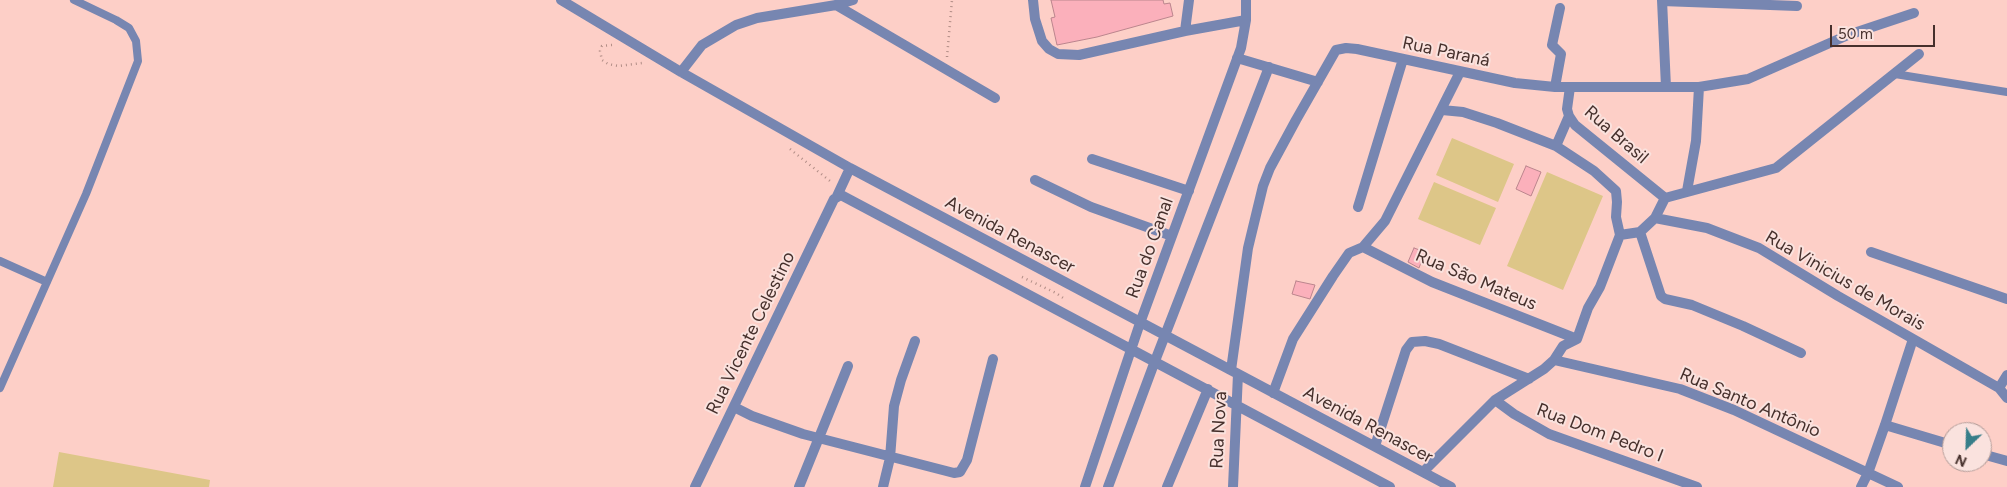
<!DOCTYPE html>
<meta charset="utf-8">
<style>
body{margin:0}
#map{position:relative;width:2007px;height:487px;overflow:hidden;background:#fdcfc7;font-family:Figtree,sans-serif}
canvas{display:block}
.north{position:absolute;left:1942px;top:422px;width:50px;height:50px;box-sizing:border-box;background:#fae2de;border:1px solid #b29b97;border-radius:50%;rotate:204deg;font-size:14px;font-weight:700;line-height:20px;text-align:center;color:#46302c}
.north::after{content:'';display:block;margin:auto;width:18px;height:22px;background:#377e89;clip-path:polygon(50% 0,100% 100%,50% 72%,0 100%)}
.scale{position:absolute;left:1830px;top:25px;width:105px;height:22px;box-sizing:border-box;border:2px solid #46302c;border-top:0;padding-left:6px;font-size:15px;line-height:18px;white-space:nowrap;color:#46302c;-webkit-text-stroke:4px #fae2de;paint-order:stroke}
</style>
<div id="map">
<canvas width="2007" height="487"></canvas>
<div class="north">N</div>
<div class="scale">50 m</div>
</div>
<script>
const c = document.querySelector('canvas').getContext('2d');
c.lineJoin = 'round';
function fill(path, color) {
  c.fillStyle = color;
  c.fill(path, 'evenodd');
}
function toPath(rows) {
  const path = new Path2D();
  for (const r of rows) {
    path.moveTo(r[0], r[1]);
    for (let i = 2; i < r.length; i += 2) path.lineTo(r[i], r[i + 1]);
  }
  return path;
}
function stroke(path, color, width, dash) {
  c.strokeStyle = color;
  c.lineWidth = width;
  c.lineCap = dash ? 'butt' : 'round';
  c.setLineDash(dash || []);
  c.stroke(path);
}
function write(font, color, halo, rows, align = 'center') {
  c.font = font + ' Figtree,sans-serif';
  c.lineWidth = 4;
  c.setLineDash([]);
  c.textBaseline = 'middle';
  c.strokeStyle = halo;
  c.fillStyle = color;
  for (const [text, x, y, turn = 0] of rows) {
    c.save();
    c.translate(x, y);
    c.rotate((+turn || 0) * Math.PI / 180);
    c.textAlign = isNaN(turn) ? turn : align;
    if (halo) c.strokeText(text, 0, 0);
    c.fillText(text, 0, 0);
    c.restore();
  }
}
fill(toPath([
 [1452,138,1514,164,1498,202,1436,175],
 [1547,172,1603,196,1563,290,1507,266],
 [1434,182,1496,208,1480,245,1418,219],
 [59,452,210,480,209,487,53,487]
]), '#ddc688');
const building = toPath([
 [1051,0,1163,0,1164,4,1170,3,1173,16,1097,37,1057,45,1051,18,1055,17,1051,0],
 [1526,166,1541,172,1531,196,1516,189,1526,166],
 [1414,248,1425,252,1419,268,1408,262,1414,248],
 [1296,281,1315,285,1310,299,1292,294,1296,281]
]);
fill(building, '#fbb0bb');
stroke(building, '#bb858d', 1);
stroke(toPath([
 [612,45,602,46,600,51,602,60,608,64,618,66,642,63],
 [947,57,952,0],
 [790,149,830,181],
 [1022,277,1056,293,1066,300]
]), '#b18d86', 2.5, [1, 4]);
stroke(toPath([
 [1895,74,2007,92],
 [0,261,47,282],
 [0,388,86,194,138,61,136,41,129,28,116,20,74,0]
]), '#7786b1', 8);
stroke(toPath([
 [561,0,681,72,850,168,1451,487],
 [1033,0,1035,19,1042,41,1049,49,1058,54,1079,55,1185,31,1246,20],
 [1662,0,1666,87],
 [1662,1,1797,6],
 [836,5,995,98],
 [1185,31,1189,0],
 [1237,58,1318,82],
 [681,72,702,45,736,25,757,18,836,5,853,0],
 [1555,87,1561,54,1552,45,1560,8],
 [1570,87,1567,109,1569,116,1575,125,1665,198],
 [1442,110,1463,112,1497,123,1556,146,1594,171,1616,191,1617,202,1616,217,1620,235],
 [1556,146,1569,116],
 [1092,159,1189,191],
 [1035,180,1091,207,1172,236],
 [1687,191,1696,141,1699,87],
 [837,196,850,168],
 [1665,198,1776,168,1919,54],
 [1358,207,1403,59],
 [1655,218,1707,228,1759,248,1838,296,1999,388,2007,398],
 [1640,232,1661,296,1665,299,1692,305,1743,326,1801,353],
 [1363,247,1432,282,1577,339],
 [1871,252,2007,299],
 [1554,360,1680,389,1734,410,1898,487],
 [1231,370,1248,248,1263,186,1270,168,1296,120,1336,50,1346,48,1357,49,1515,83,1555,87,1699,87,1748,79,1848,35,1914,13],
 [1999,388,2007,375],
 [1273,393,1293,339,1333,276,1349,253,1363,247,1385,221,1460,72],
 [1495,400,1514,414,1549,434,1697,487],
 [734,407,752,416,803,434,954,473,960,472,967,460,993,359],
 [1885,425,1952,445],
 [1375,446,1406,350,1412,342,1425,341,1439,344,1529,379],
 [1982,454,2007,461],
 [1423,472,1495,400,1544,369,1554,360,1563,346,1577,339,1588,308,1600,287,1620,235,1640,232,1655,218,1665,198],
 [695,487,834,199,841,195,1390,487],
 [799,487,848,366],
 [883,487,890,458,894,406,901,380,915,341],
 [1085,487,1140,323,1241,48,1246,20,1246,0],
 [1108,487,1155,361,1269,67],
 [1167,487,1208,389],
 [1233,487,1238,374],
 [1861,487,1868,473,1885,425,1913,339]
]), '#7786b1', 10);
write('18px', '#46302c', '#fae2de', [
 ["Rua Paraná",1446,52,12],
 ["Rua Brasil",1616,135,41],
 ["Avenida Renascer",1010,235,28],
 ["Rua do Canal",1150,248,-70],
 ["Rua São Mateus",1476,280,23],
 ["Rua Vinicius de Morais",1845,281,30],
 ["Rua Vicente Celestino",751,333,-64],
 ["Rua Santo Antônio",1750,403,23],
 ["Avenida Renascer",1368,425,28],
 ["Rua Nova",1219,430,-87],
 ["Rua Dom Pedro I",1600,433,21]
]);
</script>
